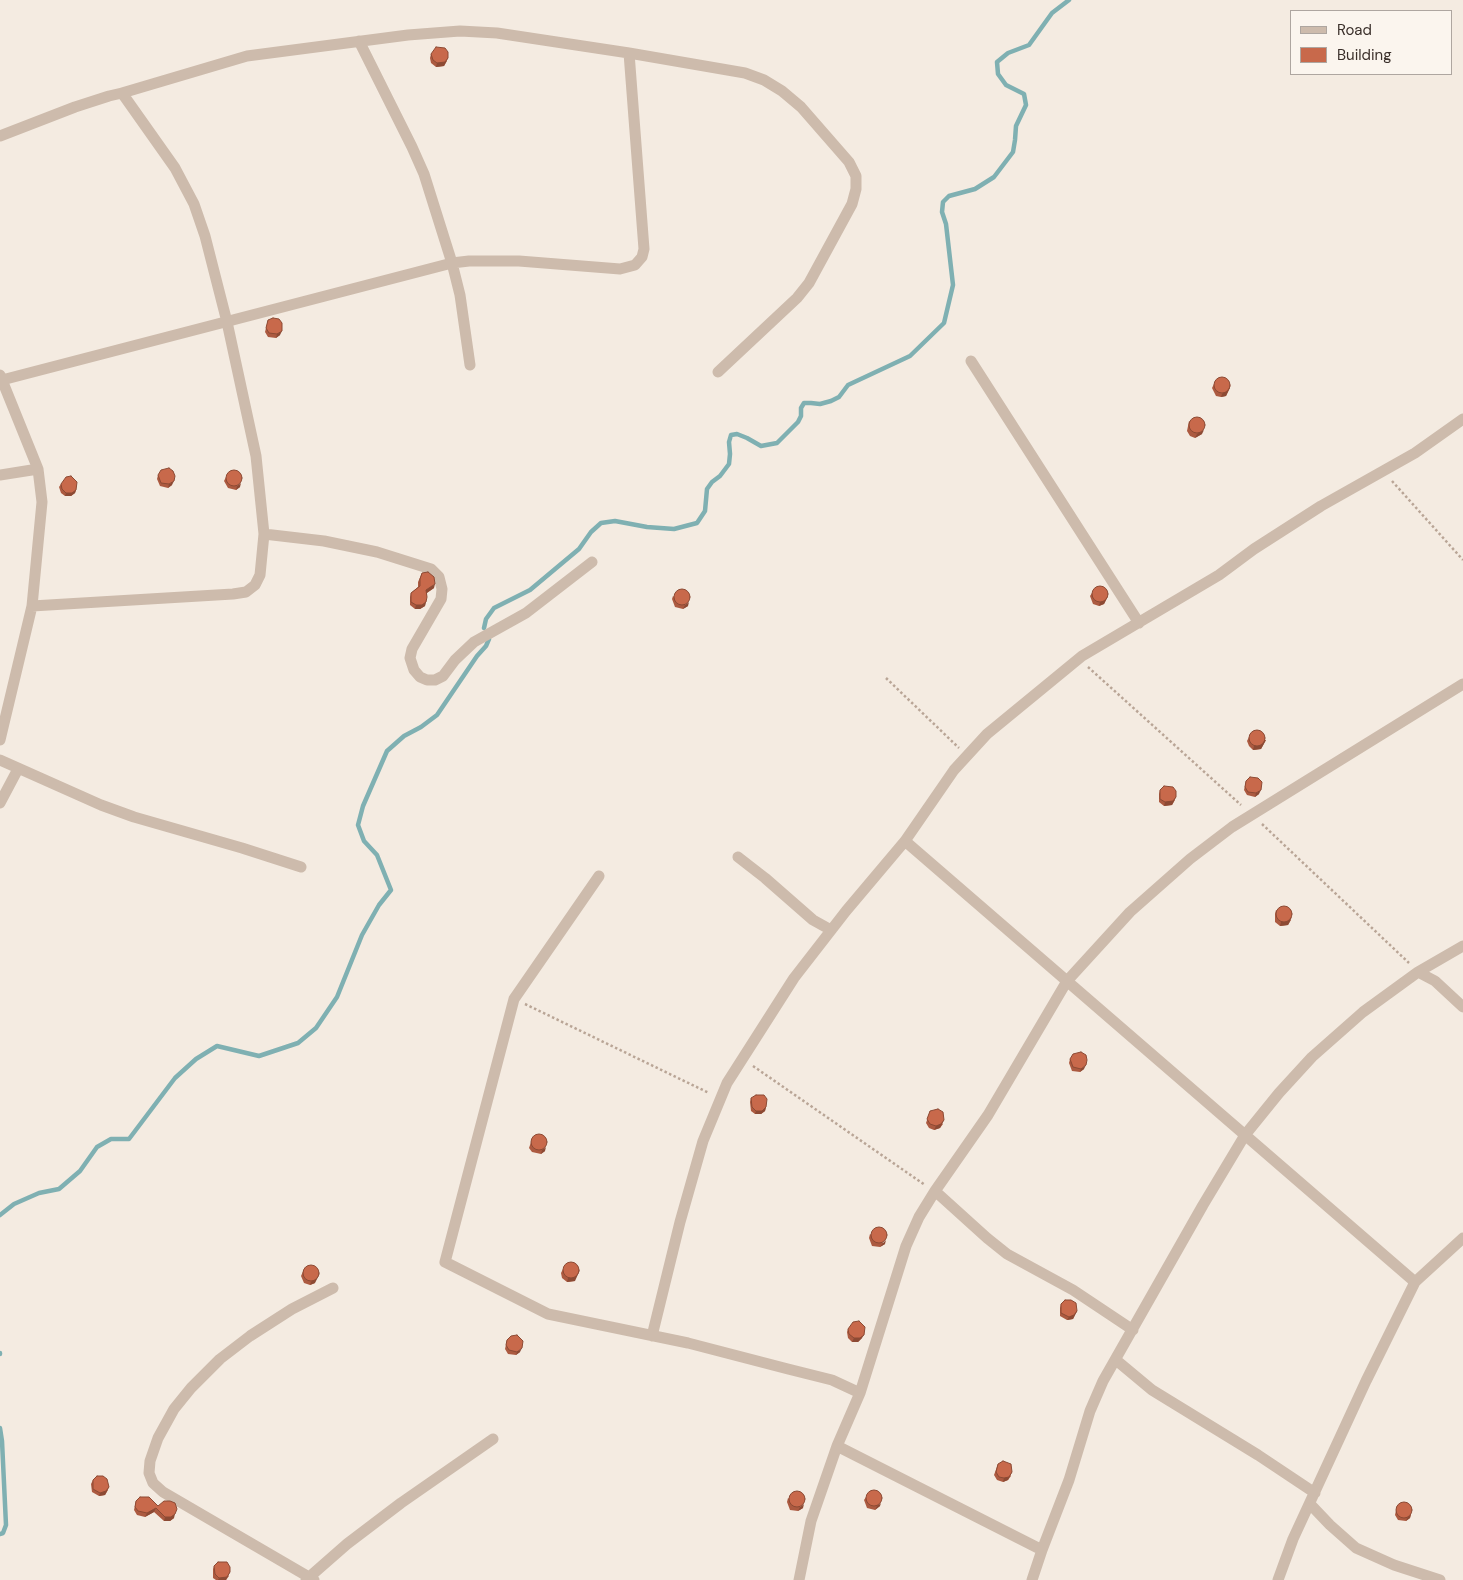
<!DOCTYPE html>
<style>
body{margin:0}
#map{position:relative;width:1463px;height:1580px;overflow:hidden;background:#f4ebe1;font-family:"DM Sans",sans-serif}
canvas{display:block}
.legend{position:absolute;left:1290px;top:10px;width:162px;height:65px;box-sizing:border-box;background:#fbf5ee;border:1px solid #aea6a0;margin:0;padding:6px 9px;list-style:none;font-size:15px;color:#3b302b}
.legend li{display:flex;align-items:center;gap:10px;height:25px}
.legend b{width:25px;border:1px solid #aea6a0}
</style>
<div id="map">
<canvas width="1463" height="1580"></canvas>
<ul class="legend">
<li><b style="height:6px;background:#cdbbac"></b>Road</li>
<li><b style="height:14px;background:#c8694b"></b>Building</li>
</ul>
</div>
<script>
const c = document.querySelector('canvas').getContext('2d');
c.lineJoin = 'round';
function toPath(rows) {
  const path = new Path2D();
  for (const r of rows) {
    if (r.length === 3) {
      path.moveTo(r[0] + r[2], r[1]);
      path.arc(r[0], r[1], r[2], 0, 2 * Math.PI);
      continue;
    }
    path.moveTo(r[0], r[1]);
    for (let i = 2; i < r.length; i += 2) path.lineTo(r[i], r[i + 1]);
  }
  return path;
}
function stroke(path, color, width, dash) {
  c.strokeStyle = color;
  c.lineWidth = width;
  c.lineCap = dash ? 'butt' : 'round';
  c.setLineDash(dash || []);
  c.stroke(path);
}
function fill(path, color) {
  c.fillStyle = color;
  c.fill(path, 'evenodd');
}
stroke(toPath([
 [484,628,486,619,494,608,530,590,579,549,591,532,601,523,615,521,647,527,674,529,697,523,705,511,707,489,712,482,720,476,729,464,730,454,729,442,731,435,737,434,747,438,761,446,777,443,798,422,801,416,801,408,804,403,811,403,820,404,831,401,839,397,848,385,910,356,944,323,953,285,946,224,942,212,943,202,949,196,975,189,994,177,1013,152,1015,140,1016,126,1026,105,1024,94,1006,85,998,74,997,62,1008,53,1029,45,1052,13,1069,0],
 [0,1215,14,1204,39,1193,59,1189,80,1171,97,1147,111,1139,129,1139,175,1078,196,1059,217,1046,259,1056,298,1043,316,1028,337,997,362,935,379,905,391,890,377,855,364,841,358,825,363,806,387,751,404,736,421,727,437,715,477,656,486,646,489,639],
 [0,1353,0,1354],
 [0,1428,2,1441,6,1525,3,1533,0,1534]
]), '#7fb0b2', 4.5);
stroke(toPath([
 [1392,481,1463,560],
 [1088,667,1241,805],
 [886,678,959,748],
 [1262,824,1409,963],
 [525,1004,709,1093],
 [753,1066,925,1185]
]), '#b9a596', 2.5, [2.5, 2.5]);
stroke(toPath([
 [359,41,412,147,424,174,452,263,460,295,470,365],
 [122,93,247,56,408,35,460,31,497,33,629,53,745,73,764,80,782,91,801,107,849,162,856,176,856,189,852,204,809,283,797,298,718,372],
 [0,136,75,107,109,96,122,93,175,168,194,204,205,236,227,322,256,456,264,534,260,575,255,585,246,592,233,594,32,606],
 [971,361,1139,623],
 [0,375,38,469,42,502,32,606,0,740],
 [2,380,452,263,469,261,519,261,620,269,635,265,642,257,644,249,629,53],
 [0,475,38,469],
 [264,534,324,541,377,552,431,569,439,577,442,589,441,599,412,649,410,658,414,670,420,677,427,680,435,680,443,676,455,660,474,642,526,613,592,562],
 [0,760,101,805,134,817,242,848,301,867],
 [0,803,18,769],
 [905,841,954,770,987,734,1082,656,1219,575,1254,549,1321,506,1415,453,1463,419],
 [738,857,765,878,813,920,831,930],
 [599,876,514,999,445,1262,548,1314,688,1343,788,1369,832,1380,860,1393],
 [1418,972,1435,981,1463,1007],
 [935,1191,987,1238,1007,1254,1073,1290,1133,1330],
 [1415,1282,1463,1238],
 [652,1336,680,1222,703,1141,727,1083,794,978,846,911,905,841,1415,1282,1366,1381,1293,1539,1278,1580],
 [1116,1360,1152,1390,1258,1455,1315,1493],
 [837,1446,1042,1550],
 [1310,1504,1330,1525,1356,1548,1394,1565,1440,1580],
 [306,1580,347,1544,401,1503,493,1439],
 [314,1580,163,1492,153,1483,149,1473,150,1461,158,1438,174,1409,191,1388,220,1359,250,1336,292,1309,333,1288],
 [799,1580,811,1521,837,1446,860,1393,906,1246,919,1217,935,1191,988,1115,1067,981,1130,912,1190,859,1232,827,1463,684],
 [1032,1580,1042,1550,1069,1480,1090,1411,1103,1381,1203,1205,1245,1135,1279,1093,1312,1057,1363,1012,1418,972,1463,946]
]), '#cdbbac', 11);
fill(toPath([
 [431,54,447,61,444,66,436,67,431,63,430,58],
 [268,320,280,335,276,338,268,337,265,332],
 [1214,384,1230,388,1226,396,1221,397,1216,396,1212,388],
 [1189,421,1202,434,1195,438,1190,436,1187,431],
 [158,475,172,485,168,488,160,486,157,479],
 [226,477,240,487,236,490,228,488,224,481],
 [61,484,76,490,75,493,71,496,65,496,61,493,59,487],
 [422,573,434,588,427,593,425,606,420,609,415,609,410,605,410,597,411,593,418,587,418,582],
 [1092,593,1108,596,1104,604,1099,606,1093,604,1090,596],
 [673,596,688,606,683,609,675,607,672,599],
 [1249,737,1266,740,1261,749,1253,750,1249,746,1247,741],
 [1246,781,1259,794,1255,797,1247,795,1244,790],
 [1160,790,1175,800,1172,805,1164,806,1159,802,1159,794],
 [1276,910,1291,920,1288,925,1280,926,1275,922,1275,914],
 [1070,1059,1084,1069,1080,1072,1072,1071,1069,1063],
 [751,1098,766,1107,765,1111,761,1114,755,1114,751,1111,750,1102],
 [930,1111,943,1124,940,1128,934,1130,929,1128,926,1123],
 [533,1136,545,1151,541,1154,532,1152,529,1148],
 [870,1234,885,1244,880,1247,872,1246,869,1238],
 [305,1267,315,1283,310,1285,304,1283,301,1276],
 [563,1269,575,1281,567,1282,562,1278,561,1273],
 [1061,1304,1077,1311,1073,1319,1067,1320,1060,1316,1060,1308],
 [848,1329,862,1338,858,1342,852,1342,848,1338,847,1332],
 [507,1340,520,1352,516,1355,508,1354,505,1349],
 [998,1464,1011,1476,1008,1480,1003,1482,997,1480,994,1475],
 [93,1480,108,1490,105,1495,99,1496,92,1492,91,1484],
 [866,1497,880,1506,875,1510,867,1508,864,1500],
 [788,1498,803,1508,798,1511,790,1510,787,1502],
 [136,1501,158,1506,174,1518,170,1521,164,1521,154,1512,145,1517,137,1515,134,1510],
 [1397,1506,1411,1514,1410,1518,1406,1521,1398,1520,1395,1515],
 [214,1566,229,1576,226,1580,216,1580,213,1578,213,1569]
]), '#ac5a40');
fill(toPath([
 [448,58,444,66,436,67,437,63],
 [282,331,280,335,276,338,277,334],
 [1231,385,1226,396,1221,397,1222,394],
 [1204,430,1202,434,1195,438,1197,434],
 [174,481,172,485,168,488,169,484],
 [241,483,240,487,236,490,237,486],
 [76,490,75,493,71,496,65,496,66,493],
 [435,584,434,588,425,594,426,590],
 [1108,596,1104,604,1099,606,1100,602],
 [426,602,425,606,420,609,415,609,416,605],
 [689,602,688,606,683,609,685,605],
 [1266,740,1261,749,1253,750,1254,746],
 [1261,790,1259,794,1255,797,1256,793],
 [1176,797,1172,805,1164,806,1165,802],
 [1292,917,1288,925,1280,926,1281,922],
 [1086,1065,1084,1069,1080,1072,1081,1069],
 [766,1107,765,1111,761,1114,755,1114,756,1111],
 [944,1120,940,1128,934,1130,936,1126],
 [546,1147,545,1151,541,1154,542,1150],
 [886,1240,885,1244,880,1247,882,1244],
 [580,1270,575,1281,567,1282,568,1278],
 [320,1273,315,1283,310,1285,311,1282],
 [1077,1311,1073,1319,1067,1320,1069,1317],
 [864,1335,862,1338,858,1342,852,1342,854,1338],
 [522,1348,520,1352,516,1355,517,1352],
 [1012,1472,1008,1480,1003,1482,1004,1478],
 [109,1487,105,1495,99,1496,100,1493],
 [881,1503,880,1506,875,1510,877,1506],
 [804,1504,803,1508,798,1511,800,1507],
 [156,1508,154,1512,145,1517,147,1513],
 [175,1514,174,1518,170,1521,164,1521,165,1517],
 [1411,1514,1410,1518,1406,1521,1407,1518],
 [230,1572,226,1580,218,1580,219,1578]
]), '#8c4a34');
const building = toPath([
 [436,47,445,48,448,52,448,58,445,62,437,63,433,60,431,54,436,47],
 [273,318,279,319,282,323,282,331,277,334,269,333,266,328,268,320,273,318],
 [1222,385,8],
 [1197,425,8],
 [169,468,173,471,175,476,174,481,169,484,161,483,158,475,161,470,169,468],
 [234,478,8],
 [71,476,77,482,76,490,72,493,66,493,62,489,61,484,66,477,71,476],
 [428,572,434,577,435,584,426,590,427,597,426,602,422,605,416,605,411,602,411,593,420,586,420,579,422,573,428,572],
 [1100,594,8],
 [682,597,8],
 [1257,738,8],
 [1250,777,1258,778,1262,782,1261,790,1256,793,1248,792,1245,787,1246,781,1250,777],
 [1164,786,1173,787,1176,791,1176,797,1173,801,1165,802,1160,799,1160,790,1164,786],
 [1284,914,8],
 [1081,1052,1086,1055,1087,1060,1086,1065,1081,1069,1073,1067,1070,1059,1073,1054,1081,1052],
 [756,1095,764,1095,767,1099,766,1107,762,1111,756,1111,752,1107,751,1098,756,1095],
 [938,1109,943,1112,944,1120,941,1124,936,1126,930,1124,927,1119,930,1111,938,1109],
 [539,1142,8],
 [879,1235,8],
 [571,1270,8],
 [311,1273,8],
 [1065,1300,1071,1300,1076,1303,1077,1311,1074,1315,1069,1317,1061,1313,1061,1304,1065,1300],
 [859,1321,865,1327,864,1335,860,1338,854,1338,849,1334,848,1329,853,1322,859,1321],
 [517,1335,523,1341,522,1348,517,1352,509,1350,506,1345,507,1340,511,1336,517,1335],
 [1003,1461,1011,1464,1012,1472,1009,1477,1004,1478,999,1477,996,1472,998,1464,1003,1461],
 [97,1476,103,1476,107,1479,109,1487,106,1491,100,1493,93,1489,93,1480,97,1476],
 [874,1498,8],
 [797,1499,8],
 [140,1497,149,1497,158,1506,164,1501,170,1501,175,1503,177,1509,175,1514,171,1517,165,1517,156,1508,147,1513,138,1511,135,1507,136,1501,140,1497],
 [1404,1510,8],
 [218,1562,227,1562,230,1567,230,1572,227,1577,219,1578,215,1574,214,1566,218,1562]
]);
fill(building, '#c8694b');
stroke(building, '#8c4a34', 1);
</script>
